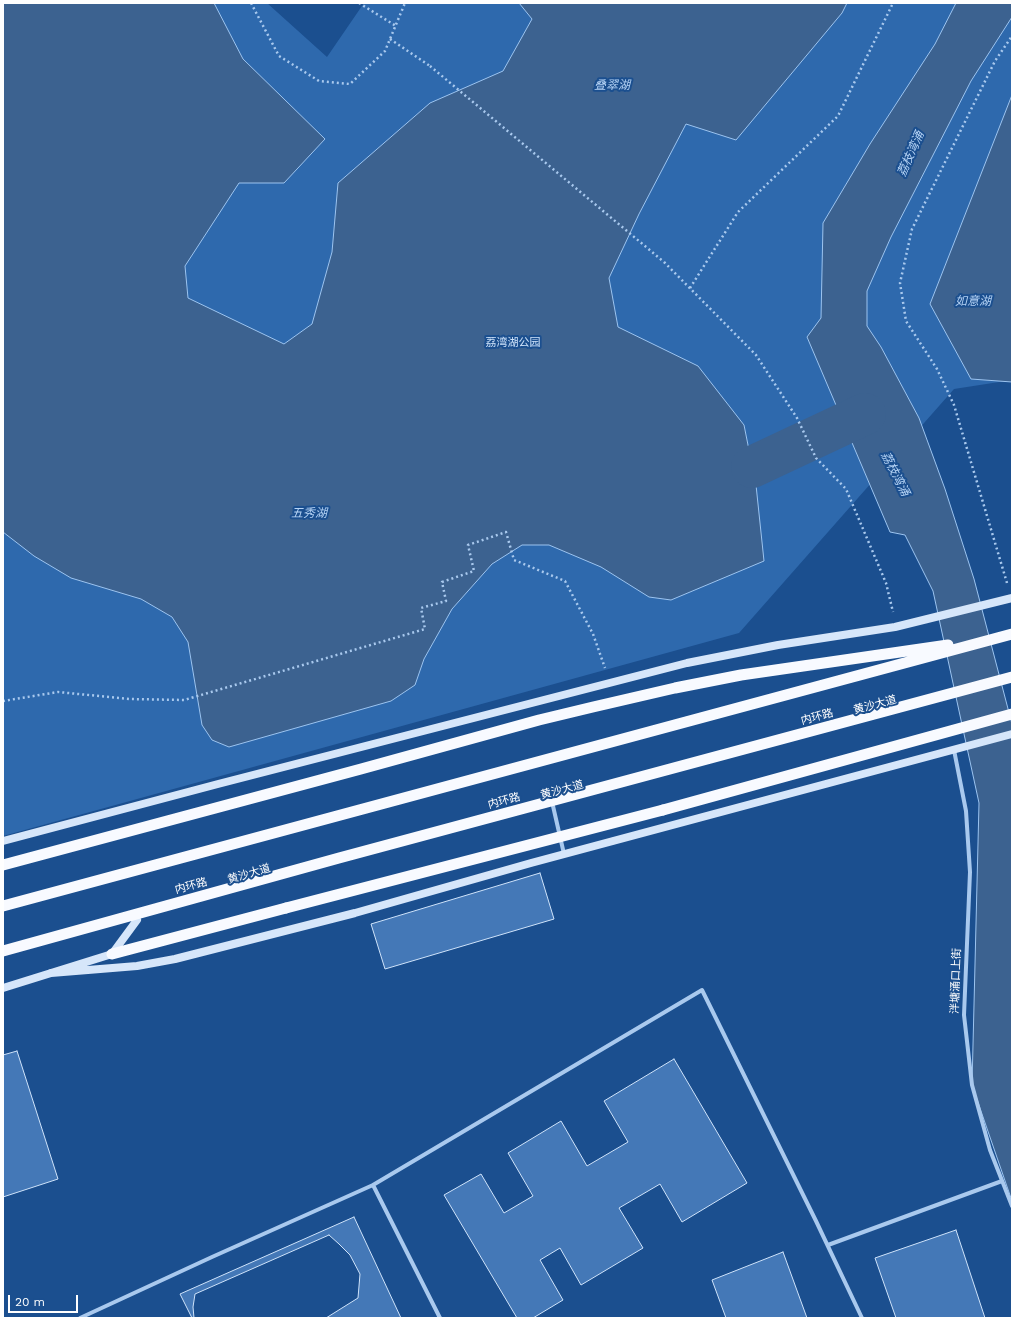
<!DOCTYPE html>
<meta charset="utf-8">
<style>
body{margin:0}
#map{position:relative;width:1015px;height:1321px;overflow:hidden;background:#1b4f8f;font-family:"Work Sans",sans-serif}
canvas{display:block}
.frame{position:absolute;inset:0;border:4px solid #fff;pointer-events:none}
.scale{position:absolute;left:8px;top:1295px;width:70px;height:18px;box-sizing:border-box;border:2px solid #fff;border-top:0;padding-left:5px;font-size:12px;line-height:14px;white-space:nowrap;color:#fff;-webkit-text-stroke:3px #1b4f8f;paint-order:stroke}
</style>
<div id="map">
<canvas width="1015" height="1321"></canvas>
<div class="frame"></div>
<div class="scale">20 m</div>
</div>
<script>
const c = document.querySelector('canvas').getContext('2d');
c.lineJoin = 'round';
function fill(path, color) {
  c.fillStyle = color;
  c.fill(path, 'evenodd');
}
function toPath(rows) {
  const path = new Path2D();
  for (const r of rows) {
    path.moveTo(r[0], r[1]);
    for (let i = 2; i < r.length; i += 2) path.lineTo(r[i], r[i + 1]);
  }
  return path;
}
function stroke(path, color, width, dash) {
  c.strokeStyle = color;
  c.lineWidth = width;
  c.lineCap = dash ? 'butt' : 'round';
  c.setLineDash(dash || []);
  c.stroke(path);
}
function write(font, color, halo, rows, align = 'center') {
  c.font = font + ' "Work Sans","Noto Sans SC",sans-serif';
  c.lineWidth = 4;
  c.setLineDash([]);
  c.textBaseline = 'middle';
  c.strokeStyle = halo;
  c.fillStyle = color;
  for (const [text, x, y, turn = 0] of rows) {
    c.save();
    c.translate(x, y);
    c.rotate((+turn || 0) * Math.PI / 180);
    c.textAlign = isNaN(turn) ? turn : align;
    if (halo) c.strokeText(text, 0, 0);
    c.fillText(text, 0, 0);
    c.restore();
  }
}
fill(toPath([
 [3,3,267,3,327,57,364,3,1012,3,1012,380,954,389,739,633,3,836]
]), '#2e69ad');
const water = toPath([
 [3,3,214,3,243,59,325,139,284,183,239,183,185,266,188,298,284,344,312,324,332,252,338,183,430,103,503,71,532,19,519,3,847,3,842,13,736,140,686,124,639,214,609,278,618,327,698,366,744,425,756,485,764,561,671,600,649,597,601,567,549,545,522,545,492,564,452,609,424,659,415,685,391,701,229,747,212,740,202,725,188,642,172,617,141,599,71,578,34,556,3,532,3,3],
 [956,3,1012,3,1012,17,971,81,891,237,867,291,867,326,881,347,919,418,945,489,974,579,1012,724,1012,1201,972,1085,979,803,933,591,905,535,890,532,807,337,821,318,823,223,870,144,935,44,956,3],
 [1012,95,1012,382,971,379,930,304,1012,95]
]);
fill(water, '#3c6290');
stroke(water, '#9cc4f0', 1);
stroke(toPath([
 [752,467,865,414]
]), '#3c6290', 42);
const building = toPath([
 [540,873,554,919,385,969,371,924,540,873],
 [17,1051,58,1179,3,1197,3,1055,17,1051],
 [674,1059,747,1183,682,1222,660,1184,619,1208,643,1248,581,1285,560,1248,540,1260,563,1300,533,1318,517,1318,444,1195,481,1174,504,1213,533,1196,508,1153,561,1121,587,1166,628,1142,604,1101,674,1059],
 [354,1217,401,1318,192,1318,180,1294,354,1217],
 [956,1230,985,1318,896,1318,875,1258,956,1230],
 [329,1235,339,1244,350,1255,360,1274,358,1298,326,1318,194,1318,193,1307,195,1294,329,1235],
 [783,1252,807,1318,726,1318,712,1280,783,1252]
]);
fill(building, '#4478b7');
stroke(building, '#cfe3fa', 1);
stroke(toPath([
 [251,3,279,56,319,81,350,84,385,51,405,3],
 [359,3,396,26],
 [390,39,430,66],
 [664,262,756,355,797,418,816,458,846,489,886,583,893,612],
 [690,288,738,212,838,116,893,3],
 [1007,583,954,405,937,369,906,321,900,283,912,229,995,61,1012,36],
 [3,701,58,692,129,699,184,700,425,629,421,608,446,601,442,582,474,571,468,545,506,532,514,560,565,581,593,634,605,668]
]), '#a9c9ee', 2.5, [2, 3]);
stroke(toPath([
 [954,750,966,811,970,872,964,1015,972,1085,990,1150,1012,1206],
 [553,806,564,854],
 [373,1185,702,990,816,1221,862,1318],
 [828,1245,1002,1181],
 [80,1318,212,1257,373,1185,440,1318]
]), '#a9c9ee', 4);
stroke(toPath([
 [3,841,218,784,687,663,778,645,895,627,1012,598],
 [51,973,137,966,175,959,355,913,531,863,1012,734],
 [3,988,112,954,137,920]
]), '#d6e6fa', 8);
stroke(toPath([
 [663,810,1012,714],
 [3,865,361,769,539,720,593,707,675,688,741,675,948,645],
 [3,906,1012,634],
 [3,951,339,858,1012,677],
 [112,954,286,908]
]), '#f8faff', 11);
stroke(toPath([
 [430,66,664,262]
]), '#a9c9ee', 2.5, [2, 3]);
stroke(toPath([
 [286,908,663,810]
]), '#f8faff', 11);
write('11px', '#cfe3fa', '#1b4f8f', [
 ["荔湾湖公园",513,343]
]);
write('11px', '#fff', '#1b4f8f', [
 ["黄沙大道",875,705,-15],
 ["内环路",817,717,-15],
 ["黄沙大道",562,790,-15],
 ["内环路",504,801,-15],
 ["黄沙大道",249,874,-16],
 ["内环路",191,886,-15],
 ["泮塘涌口上街",956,981,-88]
]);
write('italic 12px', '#b5d3f5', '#1b4f8f', [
 ["叠翠湖",612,85],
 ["荔枝湾涌",911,154,-66],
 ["如意湖",973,301],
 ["荔枝湾涌",895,474,63],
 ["五秀湖",309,513]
]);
</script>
